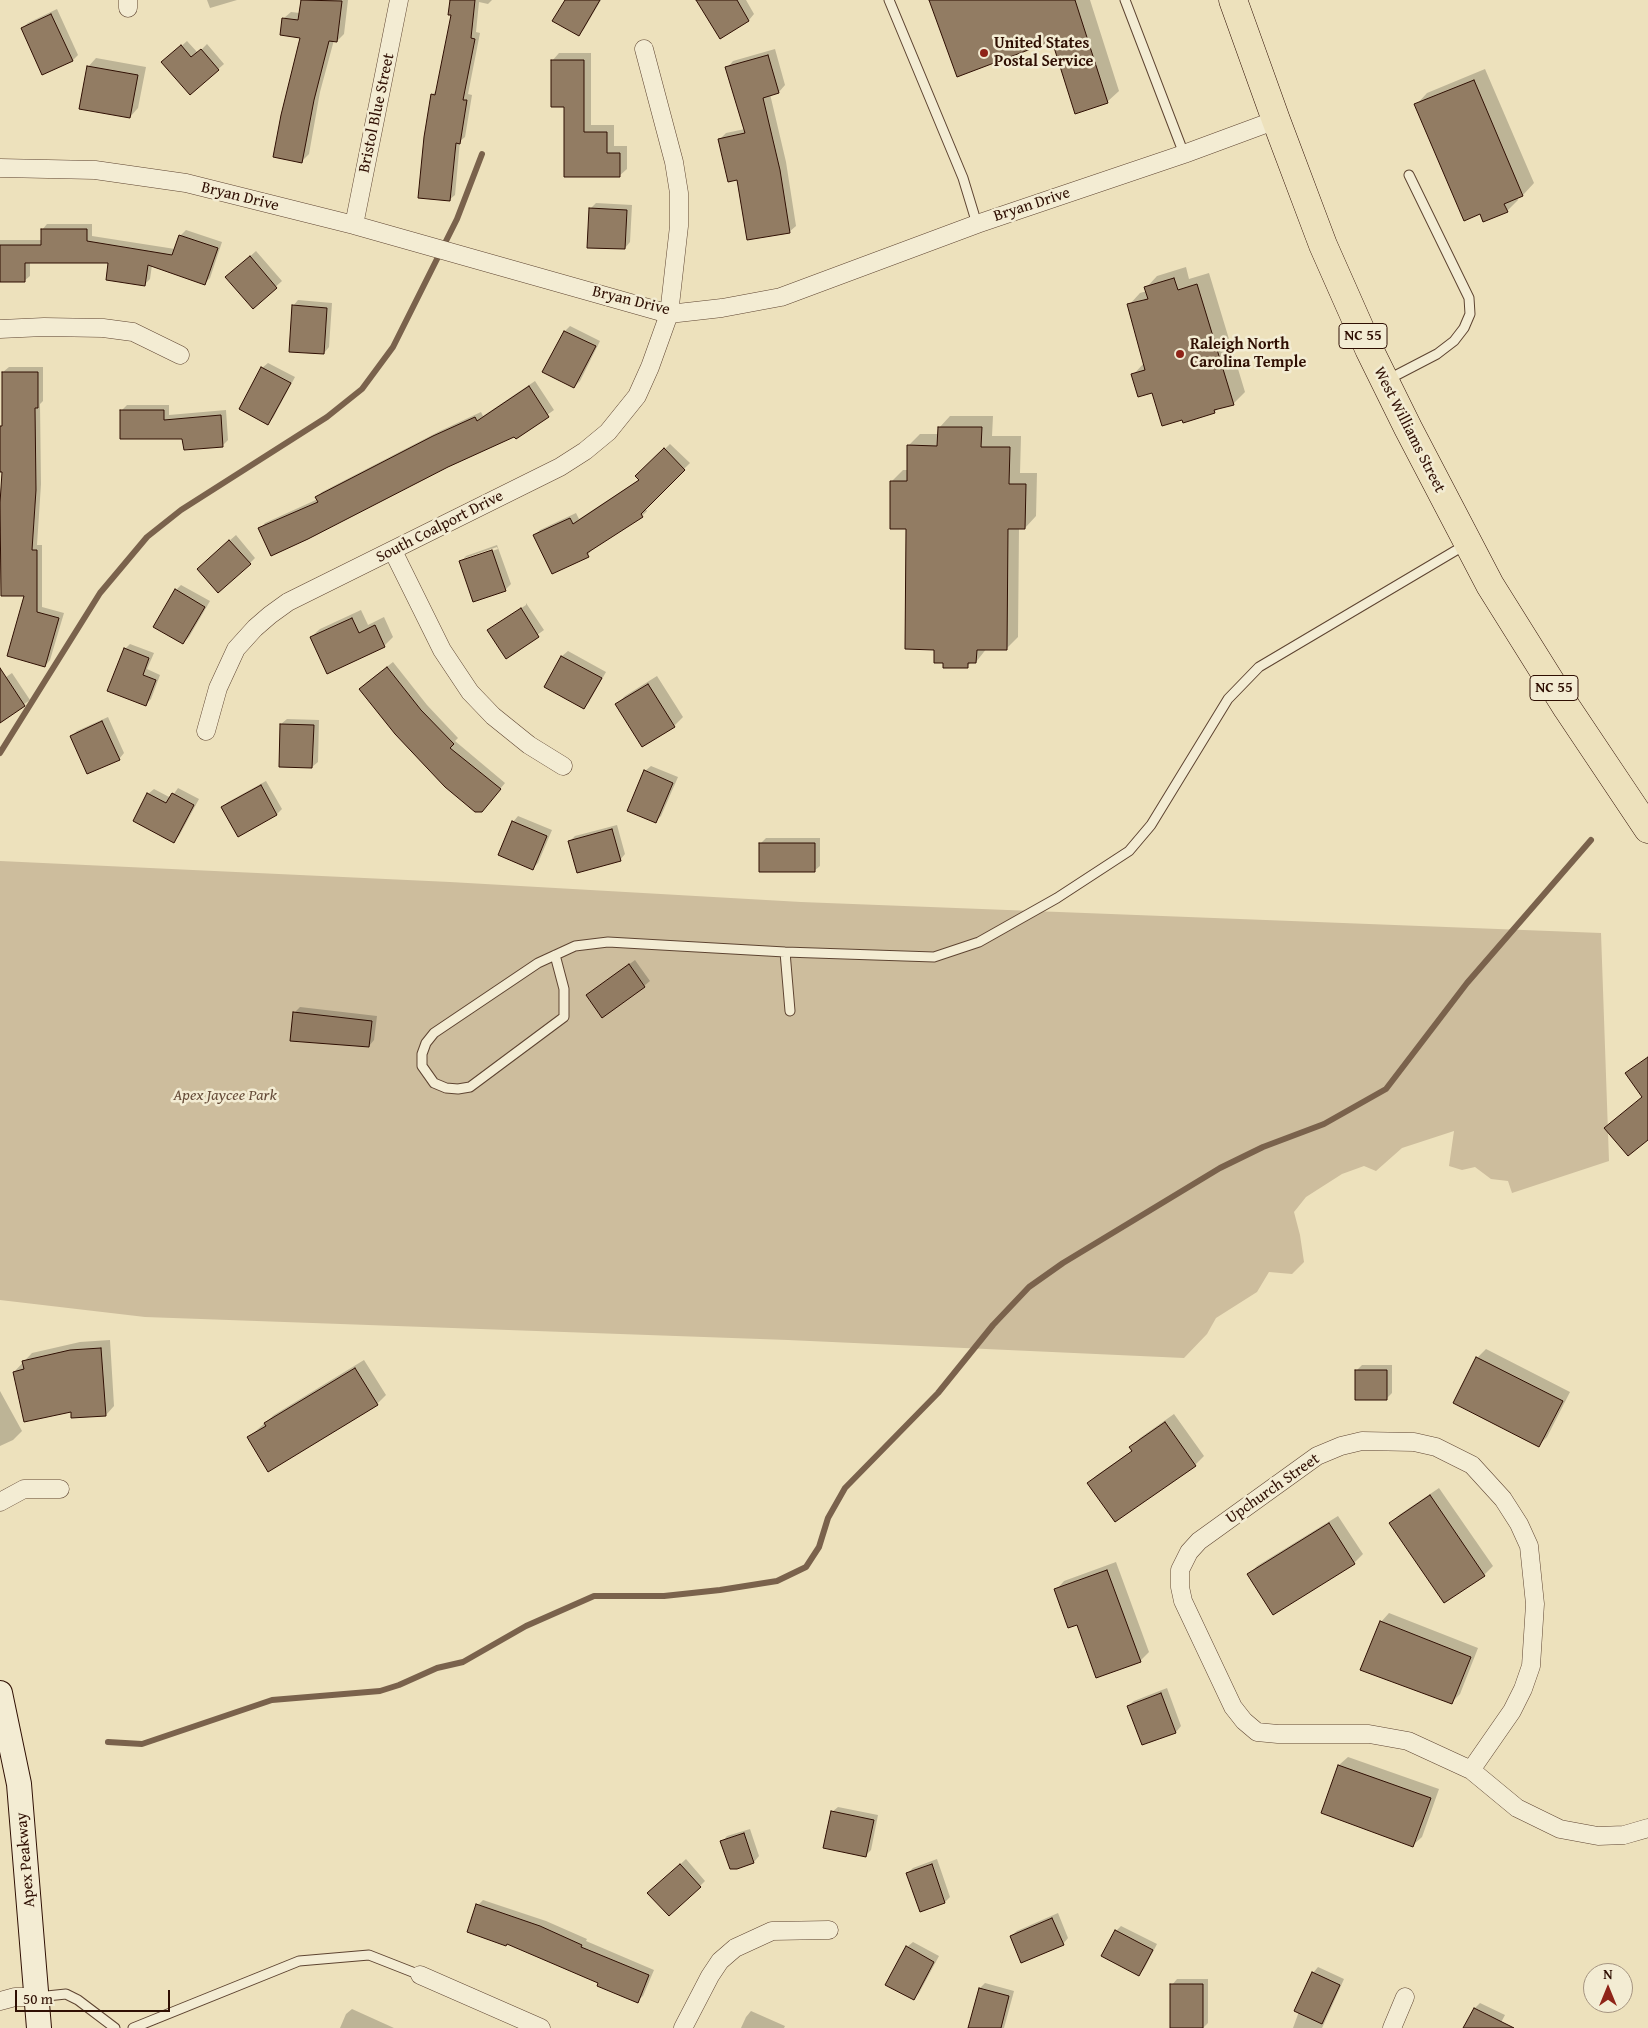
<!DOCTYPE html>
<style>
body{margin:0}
#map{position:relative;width:1648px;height:2028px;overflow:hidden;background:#ede1bc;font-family:"Gentium Book Plus",serif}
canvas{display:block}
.north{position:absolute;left:1583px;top:1963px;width:50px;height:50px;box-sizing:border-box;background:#f3ecd3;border:1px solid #a59480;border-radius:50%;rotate:0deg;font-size:14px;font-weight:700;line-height:20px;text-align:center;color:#2f0f03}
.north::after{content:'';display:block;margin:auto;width:18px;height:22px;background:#8f2418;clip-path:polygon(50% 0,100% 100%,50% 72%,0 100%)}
.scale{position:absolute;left:15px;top:1990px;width:155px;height:22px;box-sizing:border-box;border:2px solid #2f0f03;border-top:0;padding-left:6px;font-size:15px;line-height:18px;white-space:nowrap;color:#2f0f03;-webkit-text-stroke:4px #f3ecd3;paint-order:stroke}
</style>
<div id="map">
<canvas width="1648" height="2028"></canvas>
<div class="north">N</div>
<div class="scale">50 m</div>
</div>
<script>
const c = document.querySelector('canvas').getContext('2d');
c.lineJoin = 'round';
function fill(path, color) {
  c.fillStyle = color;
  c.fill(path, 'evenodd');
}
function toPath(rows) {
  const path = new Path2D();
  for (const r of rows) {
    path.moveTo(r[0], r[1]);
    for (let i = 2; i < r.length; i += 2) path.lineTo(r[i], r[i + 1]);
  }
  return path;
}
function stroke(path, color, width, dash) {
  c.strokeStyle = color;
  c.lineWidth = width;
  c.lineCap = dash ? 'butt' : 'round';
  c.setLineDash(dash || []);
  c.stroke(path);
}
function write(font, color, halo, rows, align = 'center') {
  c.font = font + ' "Gentium Book Plus",serif';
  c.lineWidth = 5;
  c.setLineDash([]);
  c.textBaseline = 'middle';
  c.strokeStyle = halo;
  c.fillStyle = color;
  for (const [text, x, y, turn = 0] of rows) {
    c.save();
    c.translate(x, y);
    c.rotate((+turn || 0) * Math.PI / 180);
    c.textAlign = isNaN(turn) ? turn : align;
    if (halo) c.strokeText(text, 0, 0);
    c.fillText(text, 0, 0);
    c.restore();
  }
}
fill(toPath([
 [0,861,450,882,801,902,1601,933,1609,1161,1512,1193,1508,1181,1491,1179,1475,1167,1462,1170,1449,1166,1454,1131,1402,1148,1376,1171,1364,1166,1342,1174,1306,1197,1294,1212,1300,1235,1304,1262,1292,1274,1269,1272,1257,1292,1216,1318,1207,1334,1184,1358,788,1340,145,1317,0,1300]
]), '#cdbd9d');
fill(toPath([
 [207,0,237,0,210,8],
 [302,0,348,0,344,34,337,41,334,40,320,92,309,154,302,161,302,37,284,18,291,12,300,13],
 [451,0,492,0,488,4,479,2,476,32,480,33,468,94,472,95,465,137,460,141,455,195,449,200,432,95,437,90,452,14],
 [566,0,601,0,584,29,578,35],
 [698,0,746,0,754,14,749,20,720,37],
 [931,0,1090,0,1119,91,1107,102,1052,39],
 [57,9,78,55,73,60,22,28,28,23],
 [187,41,198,53,207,44,224,64,190,94,169,57],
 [775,49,785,85,779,92,770,94,786,162,796,226,789,232,738,178,719,140,726,133,745,129,727,68,733,61],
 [559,53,591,53,591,125,614,125,614,146,627,146,627,169,619,176,565,176,565,106,552,61],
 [96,58,146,67,138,108,130,117,88,67],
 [1485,69,1534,183,1523,195,1517,197,1518,200,1507,211,1416,105,1427,93],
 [596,203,632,205,630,242,625,248,590,209],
 [47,224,92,224,92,236,175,249,180,236,186,230,222,242,210,278,205,283,152,265,150,279,144,285,110,262,30,262,30,276,24,281,0,281,0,240,42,240,42,230],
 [256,251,282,281,253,307,233,272],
 [1186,267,1189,279,1209,273,1245,392,1233,404,1219,408,1214,412,1153,391,1133,375,1144,363,1129,305,1140,293,1147,291,1146,288,1157,276],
 [298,300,332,303,329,347,324,353,293,306],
 [570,326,600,341,580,381,574,387,565,331],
 [268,363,295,377,273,418,268,423,262,368],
 [9,367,43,367,43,401,40,404,41,484,37,545,42,545,42,607,64,613,50,660,45,666,25,595,2,531,0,531,4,471,3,372],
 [535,381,554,410,516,437,515,435,260,529,265,523,318,499,317,497,322,492,440,431,481,412,483,416],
 [127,405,169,405,169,415,226,410,228,440,223,445,185,449,184,438,121,411],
 [950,416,993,416,992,436,1021,436,1020,473,1037,473,1036,516,1025,528,1019,528,1018,637,1006,649,987,648,976,662,972,662,967,666,945,662,935,648,907,528,891,482,903,470,908,470,908,446,920,434,939,434,939,428],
 [670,444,690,463,645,508,647,511,642,516,593,548,588,555,535,535,540,530,576,513,579,519,640,479,637,476],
 [236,535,255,558,250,563,204,563],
 [497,545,511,584,505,590,461,562,466,556],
 [497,547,498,549,465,560,465,558],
 [181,585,210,601,189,637,183,643,176,590],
 [526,603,544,630,506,657,488,630,526,605],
 [361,610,368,625,384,617,393,637,384,646,311,637,320,629],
 [130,644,154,653,147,669,160,675,151,699,145,705,125,649],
 [568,651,606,672,589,702,584,708,545,687,562,656],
 [393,662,427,705,458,738,455,741,505,783,487,805,366,683],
 [12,673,30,700,0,721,0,681],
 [657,676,683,717,674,726,617,704,625,696],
 [108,717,124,753,119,759,72,736,77,731],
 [287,719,319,720,318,762,312,767,281,724],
 [651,766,678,777,661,816,655,822,645,771],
 [266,781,282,809,277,814,222,807,228,802],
 [178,788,199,799,179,836,174,841,148,794,154,789,171,798],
 [518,816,552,830,538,863,533,868,513,822],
 [617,825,625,854,620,860,570,841,575,836],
 [766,838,820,838,820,866,814,871,760,844],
 [635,960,650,981,644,986,588,995],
 [300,1007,377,1016,374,1040,369,1046,294,1013],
 [110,1340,114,1406,106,1415,72,1410,14,1372,32,1353,80,1342],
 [1486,1349,1570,1392,1547,1437,1539,1445,1455,1402,1477,1358],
 [364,1360,386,1395,377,1404,249,1437,274,1415],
 [1362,1365,1392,1365,1392,1393,1386,1399,1356,1371],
 [0,1391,22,1431,13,1440,0,1446],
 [1174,1414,1204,1456,1195,1465,1115,1521,1089,1483,1097,1475,1133,1450,1131,1447,1140,1438],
 [1439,1488,1493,1566,1484,1575,1444,1602,1391,1523,1399,1515],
 [1338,1516,1363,1554,1354,1563,1249,1575,1257,1566],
 [1116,1562,1149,1652,1140,1661,1056,1590,1064,1581],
 [1389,1613,1478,1648,1460,1694,1451,1703,1381,1622],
 [1167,1688,1181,1726,1176,1732,1142,1744,1128,1706,1134,1701],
 [1348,1757,1439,1789,1422,1837,1413,1845,1322,1812,1339,1765],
 [838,1807,878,1815,871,1850,865,1856,832,1812],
 [750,1829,759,1856,754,1862,722,1842,727,1836],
 [686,1859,705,1881,700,1886,655,1888],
 [937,1859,950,1897,945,1902,908,1873,913,1868],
 [483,1900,546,1921,587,1939,586,1941,654,1970,643,1996,637,2001,600,1983,478,1905],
 [1058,1913,1068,1938,1063,1944,1011,1936,1017,1931],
 [1121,1926,1157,1944,1144,1969,1139,1974,1116,1931],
 [913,1942,939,1956,919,1993,913,1999,907,1947],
 [1318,1967,1344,1979,1322,2028,1293,2028,1313,1973],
 [1177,1979,1208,1979,1208,2023,1203,2028,1172,2028,1172,1985],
 [985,1983,1014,1991,1004,2028,969,2028,980,1988],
 [1480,2003,1505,2015,1498,2028,1465,2028,1475,2008],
 [352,2009,394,2028,340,2028,346,2014],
 [751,2011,785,2026,784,2028,741,2028,746,2017]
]), '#0003');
stroke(toPath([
 [0,753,100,593,147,537,181,510,327,417,362,389,393,347,457,219,482,154],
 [108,1742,142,1744,272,1700,380,1691,399,1685,437,1668,463,1662,526,1626,594,1596,664,1596,720,1590,777,1581,806,1567,819,1547,828,1518,845,1488,938,1393,993,1325,1029,1287,1063,1263,1220,1168,1263,1147,1324,1124,1386,1089,1467,983,1591,840]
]), '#7a624c', 6);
const building = toPath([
 [301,0,342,1,337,42,329,41,314,100,302,163,273,157,281,115,300,38,280,35,282,18,298,20,301,0],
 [450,0,475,0,471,38,475,39,463,100,467,100,460,144,456,143,450,201,418,198,424,137,431,94,435,95,451,15,448,15,450,0],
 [565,0,600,0,579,36,552,21,565,0],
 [696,0,737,0,749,21,720,39,696,0],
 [929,0,1075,0,1108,103,1075,114,1052,41,957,77,929,0],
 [51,14,73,61,42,75,21,28,51,14],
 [181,45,191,57,201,49,219,70,190,95,161,62,181,45],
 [768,55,779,93,763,98,780,170,790,233,747,240,737,180,728,182,718,139,745,133,725,67,768,55],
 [551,60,584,60,584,132,607,132,607,153,620,153,620,177,564,177,564,107,551,107,551,60],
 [87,66,138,75,130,118,79,109,87,66],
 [1474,80,1523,196,1504,204,1508,212,1483,222,1480,214,1464,221,1414,104,1474,80],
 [589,208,627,210,625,249,587,248,589,208],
 [41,229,87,229,87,241,172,255,179,235,218,248,205,285,148,265,145,286,106,280,108,263,25,263,25,282,0,282,0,245,41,245,41,229],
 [250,256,277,288,253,309,225,277,250,256],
 [1174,278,1178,290,1197,284,1234,405,1214,410,1215,413,1183,423,1182,420,1162,426,1152,393,1138,397,1131,374,1145,370,1127,304,1148,299,1144,287,1174,278],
 [292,305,327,308,324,354,289,352,292,305],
 [564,331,596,346,574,388,542,372,564,331],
 [261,367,291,383,268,425,239,409,261,367],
 [2,372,38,372,38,408,35,408,36,490,32,550,37,550,37,612,59,618,45,667,7,656,24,596,1,596,0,503,2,472,0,472,0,426,2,426,2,372],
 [529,386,549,417,516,439,514,437,448,467,308,539,271,556,258,528,318,502,315,497,433,436,475,417,477,421,529,386],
 [120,410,164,410,164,420,221,415,223,447,184,450,182,439,120,439,120,410],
 [938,427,982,427,981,447,1010,447,1009,484,1026,484,1025,529,1008,529,1007,650,977,650,976,663,968,663,968,668,943,668,943,663,934,663,934,650,905,649,906,529,890,529,890,481,907,481,907,445,937,446,938,427],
 [664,448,685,470,641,514,643,517,587,553,589,557,552,574,533,535,570,518,573,524,639,480,635,476,664,448],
 [229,540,251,564,218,593,197,569,229,540],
 [492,550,506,591,473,602,459,561,492,550],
 [175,589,205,607,183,644,153,627,175,589],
 [521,608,539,637,506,659,487,630,521,608],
 [352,618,359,633,375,625,385,647,327,674,310,637,352,618],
 [124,648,149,658,143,675,156,680,146,706,107,691,124,648],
 [561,656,602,678,584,709,544,687,561,656],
 [387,667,421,710,454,744,450,748,501,789,482,812,475,812,445,787,395,734,359,689,387,667],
 [0,668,25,706,0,723,0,668],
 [648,684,675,727,642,747,615,704,648,684],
 [102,721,120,760,87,774,70,736,102,721],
 [280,724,314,725,312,768,279,767,280,724],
 [644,770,673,783,656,823,627,811,644,770],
 [261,785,277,815,238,837,221,807,261,785],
 [147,793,166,803,172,793,194,805,174,843,133,821,147,793],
 [512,821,547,836,533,870,498,855,512,821],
 [612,829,621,861,577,873,568,841,612,829],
 [759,843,815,843,815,872,759,872,759,843],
 [629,964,645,987,602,1018,586,995,629,964],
 [293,1012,372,1021,369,1047,290,1041,293,1012],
 [1648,1057,1648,1140,1628,1156,1604,1128,1642,1097,1625,1073,1648,1057],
 [101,1348,106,1416,71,1418,71,1412,24,1422,13,1372,24,1369,22,1361,70,1350,101,1348],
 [1476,1357,1563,1401,1539,1447,1453,1403,1476,1357],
 [355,1368,378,1405,268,1472,247,1437,266,1426,264,1423,355,1368],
 [1355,1370,1387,1370,1387,1400,1355,1400,1355,1370],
 [1165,1422,1196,1466,1115,1522,1087,1483,1132,1451,1129,1447,1165,1422],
 [1430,1495,1485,1576,1444,1603,1389,1523,1430,1495],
 [1329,1523,1355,1564,1273,1615,1247,1574,1329,1523],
 [1107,1570,1141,1662,1096,1678,1077,1625,1068,1628,1054,1589,1107,1570],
 [1380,1621,1471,1657,1452,1704,1360,1670,1380,1621],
 [1161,1693,1176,1733,1142,1745,1127,1706,1161,1693],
 [1338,1765,1431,1798,1413,1847,1321,1813,1338,1765],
 [831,1811,874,1820,866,1857,823,1848,831,1811],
 [744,1833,754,1863,737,1869,730,1869,720,1841,744,1833],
 [680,1864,701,1887,669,1916,647,1893,680,1864],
 [932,1864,945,1903,920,1912,906,1873,932,1864],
 [476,1904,540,1926,582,1945,581,1947,649,1975,638,2003,597,1986,598,1983,507,1944,506,1946,467,1932,476,1904],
 [1052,1918,1064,1945,1021,1963,1010,1936,1052,1918],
 [1115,1930,1153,1950,1139,1976,1101,1956,1115,1930],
 [906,1946,934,1962,914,2000,885,1985,906,1946],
 [1312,1972,1340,1985,1322,2024,1294,2011,1312,1972],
 [1170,1984,1203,1984,1203,2028,1170,2028,1170,1984],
 [979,1988,1009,1996,1001,2028,968,2028,979,1988],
 [1474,2008,1514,2028,1463,2028,1474,2008]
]);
fill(building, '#927c63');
stroke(building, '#2f0f03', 1);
const lane = toPath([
 [889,0,963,178,977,224],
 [1125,0,1184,154],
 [1387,380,1437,354,1454,341,1464,328,1470,314,1469,298,1409,175],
 [785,952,790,1011],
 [555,955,564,989,564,1017,470,1087,458,1089,446,1088,434,1083,422,1066,422,1054,426,1043,434,1033,538,963,575,946,608,942,785,952,934,957,979,942,1057,898,1129,851,1151,825,1228,699,1259,667,1465,545],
 [37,1997,66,1994,78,2000,115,2028],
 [133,2028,299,1961,369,1955,420,1975]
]);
const street = toPath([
 [128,0,128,8],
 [0,168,95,170,186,183,354,225,669,314,722,308,781,297,977,224,1184,154,1276,120],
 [354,225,399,0],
 [0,329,44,327,103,328,133,332,180,355],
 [393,551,442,650,470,692,493,716,529,745,563,766],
 [206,731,218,688,236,649,255,628,270,615,288,602,560,467,585,451,608,432,637,396,650,367,669,314,679,226,679,193,674,162,644,49],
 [0,1502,24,1489,60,1489],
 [1471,1770,1512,1711,1523,1689,1531,1666,1535,1604,1529,1546,1519,1524,1503,1499,1472,1465,1436,1447,1414,1442,1362,1441,1341,1446,1317,1456,1199,1541,1189,1552,1180,1570,1180,1587,1183,1601,1233,1707,1244,1721,1257,1732,1278,1734,1369,1734,1408,1741,1471,1770,1517,1808,1560,1829,1598,1836,1624,1835,1648,1828],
 [420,1975,541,2028],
 [0,2001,15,1997,37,1997],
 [683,2028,710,1976,720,1961,735,1948,772,1931,829,1930],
 [1392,2028,1405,1997]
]);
const secondary = toPath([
 [0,1693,19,1784,39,2028]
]);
const primary = toPath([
 [1233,0,1276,120,1323,245,1369,349,1408,428,1490,585,1567,708,1648,829]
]);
stroke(lane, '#5e4431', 11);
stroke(street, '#5e4431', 19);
stroke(secondary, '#2f0f03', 26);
stroke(primary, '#2f0f03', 29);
stroke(lane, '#f3ecd3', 9);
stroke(street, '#f3ecd3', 18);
stroke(secondary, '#f3ecd3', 24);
stroke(primary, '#ede1bc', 28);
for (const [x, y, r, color] of [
 [984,53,5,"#8f2418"],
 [1180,354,5,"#8f2418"]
]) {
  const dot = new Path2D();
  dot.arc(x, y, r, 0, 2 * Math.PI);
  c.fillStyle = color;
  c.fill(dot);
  stroke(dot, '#f3ecd3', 2);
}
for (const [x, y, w] of [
 [1363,336,48],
 [1554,688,48]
]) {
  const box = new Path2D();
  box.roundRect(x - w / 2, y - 12.5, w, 25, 4);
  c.fillStyle = '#f3ecd3';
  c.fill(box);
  stroke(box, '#2f0f03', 1);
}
write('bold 15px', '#2f0f03', null, [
 ["NC 55",1363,336],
 ["NC 55",1554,688]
]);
write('bold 16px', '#2f0f03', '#f3ecd3', [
 ["United States",994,44],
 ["Postal Service",994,62],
 ["Raleigh North",1190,345],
 ["Carolina Temple",1190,363]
], 'left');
write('16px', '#2f0f03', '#f3ecd3', [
 ["Bristol Blue Street",377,113,-78],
 ["Bryan Drive",240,197,14],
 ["Bryan Drive",1032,205,-18],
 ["Bryan Drive",631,301,14],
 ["West Williams Street",1409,430,63],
 ["South Coalport Drive",440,527,-27],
 ["Upchurch Street",1273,1489,-35],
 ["Apex Peakway",26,1860,-95]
]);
write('italic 16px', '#664c39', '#f3ecd3', [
 ["Apex Jaycee Park",225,1096]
]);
</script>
